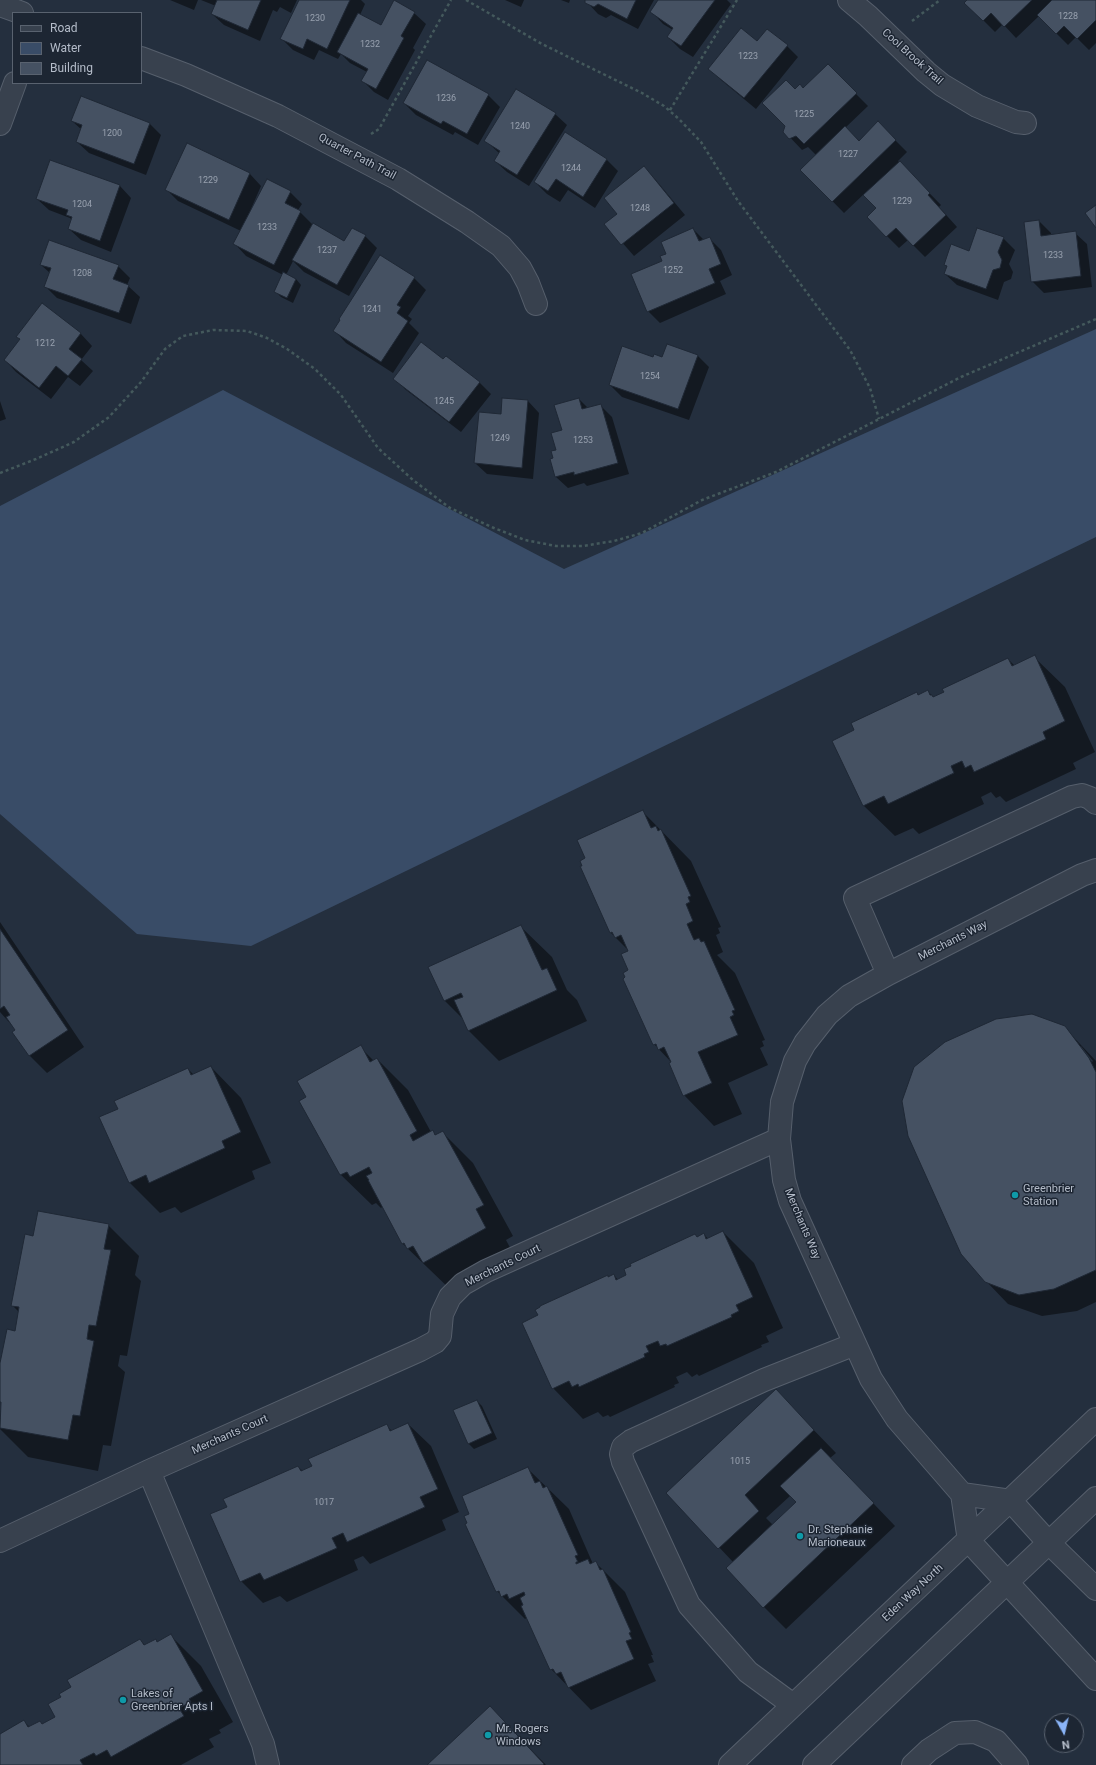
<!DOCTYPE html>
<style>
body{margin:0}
#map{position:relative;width:1096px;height:1765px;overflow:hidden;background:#242f3e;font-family:Roboto,sans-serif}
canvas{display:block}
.legend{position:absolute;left:12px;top:12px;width:130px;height:72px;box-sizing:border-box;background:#1d2633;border:1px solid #59626f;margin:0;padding:5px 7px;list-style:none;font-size:12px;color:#b4bcc9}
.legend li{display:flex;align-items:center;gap:8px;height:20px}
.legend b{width:20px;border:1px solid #59626f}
.north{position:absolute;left:1044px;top:1713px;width:40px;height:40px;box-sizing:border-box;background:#1d2633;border:1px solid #59626f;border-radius:50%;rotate:172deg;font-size:11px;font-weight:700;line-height:16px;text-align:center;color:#b4bcc9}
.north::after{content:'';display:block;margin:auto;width:14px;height:18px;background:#8ab4f8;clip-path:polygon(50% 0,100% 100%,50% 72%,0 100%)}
</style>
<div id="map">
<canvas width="1096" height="1765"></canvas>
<ul class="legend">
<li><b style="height:5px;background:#38414e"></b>Road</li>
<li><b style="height:11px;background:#394c67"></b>Water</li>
<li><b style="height:11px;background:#455162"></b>Building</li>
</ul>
<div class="north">N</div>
</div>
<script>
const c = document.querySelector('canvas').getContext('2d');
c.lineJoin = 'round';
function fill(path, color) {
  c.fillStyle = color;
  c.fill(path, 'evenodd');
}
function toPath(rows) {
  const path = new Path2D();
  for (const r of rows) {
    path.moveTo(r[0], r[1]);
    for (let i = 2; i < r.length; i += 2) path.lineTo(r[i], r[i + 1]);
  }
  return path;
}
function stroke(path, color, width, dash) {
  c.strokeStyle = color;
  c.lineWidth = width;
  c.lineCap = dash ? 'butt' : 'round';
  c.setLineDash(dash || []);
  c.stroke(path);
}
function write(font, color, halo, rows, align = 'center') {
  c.font = font + ' Roboto,sans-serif';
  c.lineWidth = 3;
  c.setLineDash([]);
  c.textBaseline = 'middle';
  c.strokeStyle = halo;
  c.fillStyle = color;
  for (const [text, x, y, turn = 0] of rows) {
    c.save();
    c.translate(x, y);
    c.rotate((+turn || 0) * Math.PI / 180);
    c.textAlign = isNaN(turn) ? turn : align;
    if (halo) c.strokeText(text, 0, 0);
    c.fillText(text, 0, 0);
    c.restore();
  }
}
fill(toPath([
 [1096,329,1096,537,251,946,137,934,0,814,0,506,223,390,564,569]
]), '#394c67');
fill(toPath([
 [170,0,198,0,194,10],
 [201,0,297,0,291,13,280,7,277,12,273,10,260,41,224,25,212,14,216,6],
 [300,0,361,0,365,4,360,15,381,26,414,13,426,24,413,48,415,50,388,100,374,92,363,81,367,72,350,63,341,54,338,59,319,50,314,60,293,50,282,39],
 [505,0,524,0,521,7],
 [561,0,570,0,569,3],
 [585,0,654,0,638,29,611,15,606,18,598,14],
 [660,0,727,0,731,4,693,57,680,49,668,37,673,30,663,24,652,12],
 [968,0,1096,0,1096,43,1089,50,1076,37,1068,45,1039,16,1016,38,1003,24,995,32,966,3],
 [757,42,787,46,798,57,756,109,721,80,709,68],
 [828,66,868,106,845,128,859,142,878,123,907,152,898,161,941,205,939,207,957,227,925,257,908,240,899,248,887,236,869,217,877,208,864,194,844,213,802,170,816,155,808,147,802,150,784,131,795,90,804,89],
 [488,95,500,107,478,145,455,132,453,135,416,115,404,103],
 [555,114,567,125,529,186,507,172,495,161,500,154,485,140],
 [72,121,149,123,161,135,146,175,89,153,77,142,82,130],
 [187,145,250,174,261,186,251,209,252,210,290,192,302,204,298,210,312,224,345,243,365,236,377,248,349,296,304,272,293,261,286,275,296,279,301,285,293,303,281,297,276,292,283,275,246,256,235,244,241,231,178,201,166,189],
 [607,160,618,171,595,208,568,190,560,202,547,194,535,182],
 [644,167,655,179,685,215,634,256,606,224,618,214],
 [120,186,131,198,111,252,81,240,69,229,72,220,70,218,49,210,37,199],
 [1039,221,1051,233,1051,236,1075,233,1087,244,1092,287,1044,293,1032,281,1025,223],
 [693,229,704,240,709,238,721,250,732,275,720,281,726,294,660,323,648,311,663,261,667,254],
 [1003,238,1015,250,1009,264,1013,272,1011,279,1004,282,998,300,957,285,945,274,947,267,945,264],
 [41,265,118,266,130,278,127,285,140,297,131,324,57,298,45,286,50,273],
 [414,278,426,290,408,316,412,319,409,323,419,333,393,373,346,343,335,331],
 [43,304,81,334,92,346,81,360,93,371,80,386,68,377,51,399,16,372,5,360,21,340,17,337],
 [697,355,709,367,689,420,622,397,610,385,654,358],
 [444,360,479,382,491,394,461,432,406,390,395,379],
 [579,399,589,409,600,405,612,417,629,474,587,486,584,483,568,488,556,477,554,459],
 [0,401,6,419,0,421],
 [528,401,539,413,533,479,487,474,475,463,501,415],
 [1034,657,1065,687,1095,752,1073,763,1076,769,1006,802,1000,796,996,798,991,792,981,797,984,804,919,834,913,828,895,836,864,806,834,741,856,730,917,693,919,695,927,691,934,697,1008,659,1015,666],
 [643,812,691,861,721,927,718,928,720,933,716,935,723,952,717,955,735,973,765,1040,762,1041,764,1046,760,1048,768,1065,728,1083,742,1114,714,1126,684,1095,672,1063,654,1044,630,970,629,951,611,933,581,867],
 [0,922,84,1047,47,1073,29,1055,16,1030,0,1012],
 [521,927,552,957,567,990,577,1000,587,1021,499,1061,468,1030,464,1020,445,1001,430,968],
 [1064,1027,1096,1061,1096,1302,1077,1311,1042,1316,1008,1304,986,1281],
 [1079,1046,1081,1046,1093,1061,1092,1062],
 [360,1047,374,1061,377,1059,408,1090,431,1132,432,1132,437,1136,443,1133,473,1163,513,1236,506,1240,516,1259,454,1293,403,1244,383,1206,381,1208,376,1203,372,1205,341,1175,302,1106,307,1098],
 [211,1067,241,1098,271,1163,252,1171,255,1179,181,1213,175,1207,160,1213,130,1183,119,1110,188,1069,194,1075],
 [108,1225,139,1256,135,1275,141,1281,127,1356,120,1355,118,1366,125,1372,111,1446,103,1445,98,1471,28,1457,0,1429,1,1408,0,1368,15,1332,19,1312,12,1305,34,1237],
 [723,1232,754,1263,783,1328,766,1336,769,1342,761,1345,762,1347,699,1376,697,1374,692,1377,687,1372,676,1377,679,1383,674,1385,675,1387,610,1417,608,1415,603,1417,598,1412,583,1419,553,1388,539,1316,607,1276,609,1278,614,1275,618,1280,704,1234,708,1239],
 [776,1391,836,1453,830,1458,895,1526,786,1629,764,1607,733,1562,668,1493],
 [790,1496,797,1503,773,1525,766,1518],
 [477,1401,482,1406,497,1439,474,1449,468,1443],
 [408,1424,431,1446,459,1512,442,1520,446,1530,370,1564,363,1556,354,1560,358,1570,287,1602,280,1596,263,1603,241,1581,228,1507,298,1467,303,1471,386,1425,392,1431],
 [527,1468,569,1509,593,1564,596,1563,625,1592,653,1655,651,1655,654,1662,648,1664,656,1681,591,1710,551,1669,528,1617,525,1619,497,1591,471,1514],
 [171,1636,201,1666,233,1722,219,1730,221,1733,209,1739,214,1747,181,1765,0,1765,0,1735,24,1722,30,1727,43,1725,56,1717,62,1698,72,1687,140,1640,146,1646,156,1640,158,1643],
 [490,1707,546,1765,428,1765]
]), '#0007');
const building = toPath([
 [217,0,261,0,248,30,211,14,217,0],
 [299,0,350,0,327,49,307,39,303,49,280,39,299,0],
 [394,0,415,12,401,36,404,38,376,89,361,81,368,69,337,52,358,13,381,25,394,0],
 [585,0,636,0,627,19,598,4,594,7,585,3,585,0],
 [658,0,715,0,681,46,667,37,673,28,650,12,658,0],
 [967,0,1032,0,1004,27,991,13,983,21,964,3,967,0],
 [1052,0,1096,0,1096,20,1077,39,1064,26,1056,34,1037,15,1052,0],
 [741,28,757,41,767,29,788,45,744,98,708,69,741,28],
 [427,60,489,94,467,134,443,121,441,124,403,103,427,60],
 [828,64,857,93,804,144,796,136,789,139,783,132,785,126,762,103,786,80,795,89,800,84,803,88,828,64],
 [516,89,556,113,517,175,494,161,500,151,484,141,516,89],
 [81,96,150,123,134,164,76,142,82,125,71,121,81,96],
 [878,121,896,140,832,202,800,170,845,126,859,141,878,121],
 [565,132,607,159,583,197,556,179,548,191,534,182,565,132],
 [187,143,250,173,229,220,165,190,187,143],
 [50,160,120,185,100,241,68,229,72,217,66,215,68,210,36,199,50,160],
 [900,161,930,193,928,195,946,215,913,246,896,228,886,237,867,217,876,208,863,195,900,161],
 [644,166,674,203,621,245,604,224,617,214,604,198,644,166],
 [267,179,291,191,285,203,301,211,274,265,233,244,267,179],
 [1096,205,1096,228,1085,213,1096,205],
 [1039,220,1041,236,1076,231,1081,276,1031,282,1024,222,1039,220],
 [313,223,344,241,352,228,366,235,337,285,292,260,313,223],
 [693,228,699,241,710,237,721,264,709,269,715,283,647,312,631,274,662,261,660,256,666,254,661,242,693,228],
 [977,228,1004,237,998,252,1002,260,1000,268,993,270,986,289,944,274,947,266,944,265,951,244,969,251,977,228],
 [49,240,119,265,113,279,129,285,119,313,44,287,51,268,40,265,49,240],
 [380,255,415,277,397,305,401,307,397,313,408,321,381,362,333,331,340,320,339,319,380,255],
 [283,272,296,279,287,298,274,292,283,272],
 [42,303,81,333,69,349,82,359,68,376,56,366,39,388,4,360,20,339,16,337,42,303],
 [421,342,443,359,446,356,480,382,449,422,393,379,421,342],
 [667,344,698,355,678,409,609,385,622,346,653,357,654,354,662,357,667,344],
 [502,398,528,400,522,468,474,463,479,412,501,414,502,398],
 [579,398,582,409,601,404,618,463,574,475,574,472,555,477,550,459,553,458,551,451,556,450,551,433,562,430,554,405,579,398],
 [1035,655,1065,721,1043,732,1046,739,974,772,971,765,965,768,962,761,951,766,954,773,888,804,884,796,863,806,832,741,854,730,851,723,917,692,918,695,928,690,930,695,932,695,933,697,944,692,942,689,1008,658,1012,666,1035,655],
 [643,810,651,828,656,826,658,831,661,829,691,896,688,897,690,902,686,904,693,921,687,924,694,940,699,938,701,942,704,941,735,1010,732,1011,734,1015,730,1017,738,1035,698,1052,712,1083,683,1096,669,1063,671,1062,664,1047,658,1050,656,1044,653,1045,623,979,625,977,623,973,628,970,621,954,628,951,621,935,615,938,612,932,610,933,580,866,582,866,580,861,585,858,577,840,643,810],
 [521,925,542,970,547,968,557,990,468,1031,454,1000,463,997,461,993,444,1001,428,967,521,925],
 [0,929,68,1030,29,1056,12,1032,15,1030,6,1017,10,1015,4,1006,0,1009,0,929],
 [1032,1014,1065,1026,1089,1058,1096,1072,1096,1270,1054,1289,1019,1295,985,1282,961,1254,908,1136,902,1101,914,1067,945,1042,996,1019,1032,1014],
 [361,1045,370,1062,377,1058,417,1131,410,1135,413,1141,433,1130,435,1135,443,1131,484,1205,476,1209,486,1228,423,1263,413,1246,407,1249,404,1243,402,1244,368,1180,369,1180,366,1176,372,1173,369,1167,350,1177,347,1172,340,1175,299,1101,306,1097,297,1081,361,1045],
 [211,1066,241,1132,222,1141,225,1148,149,1183,146,1175,129,1183,99,1117,118,1109,114,1101,188,1068,191,1075,211,1066],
 [38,1211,109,1224,104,1249,111,1250,96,1326,89,1325,87,1339,94,1341,80,1416,73,1415,68,1440,0,1428,1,1402,0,1402,0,1363,7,1329,15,1331,19,1307,11,1306,25,1234,33,1236,38,1211],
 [723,1231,753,1297,736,1305,739,1311,731,1315,732,1317,667,1346,666,1344,660,1346,658,1341,646,1346,649,1352,644,1354,645,1357,579,1387,578,1384,572,1387,569,1381,552,1389,522,1323,538,1315,535,1310,540,1307,540,1306,608,1275,608,1277,614,1274,616,1280,626,1275,624,1269,631,1266,630,1264,695,1234,697,1237,704,1233,706,1239,723,1231],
 [776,1389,814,1430,745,1495,759,1511,718,1549,666,1493,776,1389],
 [477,1400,492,1433,468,1444,453,1410,477,1400],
 [408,1423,438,1489,420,1497,425,1507,347,1542,343,1533,332,1538,337,1548,264,1580,260,1573,240,1582,210,1514,227,1507,223,1499,298,1466,301,1471,312,1466,308,1459,387,1424,390,1431,408,1423],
 [821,1448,874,1503,763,1608,726,1568,796,1502,780,1486,821,1448],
 [528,1467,535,1483,540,1481,543,1488,547,1486,578,1555,575,1556,578,1562,576,1562,576,1564,588,1559,590,1564,596,1561,600,1570,603,1569,631,1632,629,1633,632,1639,626,1641,634,1659,568,1688,561,1672,556,1674,553,1669,550,1670,521,1606,523,1605,520,1598,525,1595,524,1592,509,1599,507,1594,501,1597,499,1591,496,1592,465,1524,467,1523,464,1516,469,1514,462,1496,528,1467],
 [171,1634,203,1691,189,1699,191,1702,179,1708,184,1716,111,1757,107,1750,96,1756,94,1753,80,1760,83,1765,0,1765,0,1734,24,1720,28,1727,40,1721,42,1724,55,1717,48,1704,61,1697,59,1694,71,1687,67,1680,140,1639,144,1645,156,1639,157,1642,171,1634],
 [490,1706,544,1764,543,1765,427,1765,490,1706]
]);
fill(building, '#455162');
stroke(building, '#1f2835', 1);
const minor = toPath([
 [849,0,868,16,926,72,942,85,977,106,1016,122,1025,123],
 [0,5,22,13],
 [141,58,186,75,278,116,398,179,467,222,501,246,520,268,528,283,536,304],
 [0,124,15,83],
 [888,974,855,898,1072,797,1082,795,1090,798,1096,803],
 [149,1471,263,1744,268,1765],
 [962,1494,1011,1501],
 [1011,1501,1048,1542,1096,1589],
 [0,1541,149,1471,420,1350,435,1342,440,1336,442,1314,450,1297,463,1284,486,1271,779,1139],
 [969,1541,962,1494,897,1419,871,1379,790,1201,784,1180,779,1139,782,1102,795,1061,805,1043,827,1015,849,996,888,974,1082,875,1096,870],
 [969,1541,1096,1679],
 [793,1705,748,1672,689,1605,623,1462,621,1454,623,1447,631,1441,764,1380,855,1344],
 [730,1765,1096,1419],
 [814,1765,1096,1498],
 [913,1765,929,1750,955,1733,975,1732,996,1741,1017,1765]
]);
stroke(minor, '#565f6c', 24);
stroke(toPath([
 [466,0,542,44,642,93,664,106,679,119,701,142,738,201,850,350,870,388,879,419],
 [912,21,940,0],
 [670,110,737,0],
 [371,134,379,129,451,0],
 [0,473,36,459,74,442,109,417,141,382,165,349,183,336,213,330,247,331,267,338,287,349,315,369,341,395,378,448,413,480,450,508,494,528,525,540,556,546,583,546,614,541,642,533,702,500,776,472,961,377,1096,319]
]), '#44595c', 2.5, [3, 3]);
stroke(minor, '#38414e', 22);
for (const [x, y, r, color] of [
 [1015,1195,4,"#0f9aa8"],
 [800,1536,4,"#0f9aa8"],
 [123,1700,4,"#0f9aa8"],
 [488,1735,4,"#0f9aa8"]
]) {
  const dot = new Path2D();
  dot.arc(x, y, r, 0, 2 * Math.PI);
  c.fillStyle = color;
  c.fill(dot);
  stroke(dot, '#1d2633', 1.5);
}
write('9px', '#98a1af', null, [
 ["1228",1068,17],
 ["1230",315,19],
 ["1232",370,45],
 ["1223",748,57],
 ["1236",446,99],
 ["1225",804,115],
 ["1240",520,127],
 ["1200",112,134],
 ["1227",848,155],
 ["1244",571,169],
 ["1229",208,181],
 ["1229",902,202],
 ["1204",82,205],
 ["1248",640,209],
 ["1233",267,228],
 ["1237",327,251],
 ["1233",1053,256],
 ["1252",673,271],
 ["1208",82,274],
 ["1241",372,310],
 ["1212",45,344],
 ["1254",650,377],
 ["1245",444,402],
 ["1249",500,439],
 ["1253",583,441],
 ["1015",740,1462],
 ["1017",324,1503]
]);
write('11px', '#b4bcc9', '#1d2633', [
 ["Cool Brook Trail",912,57,42],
 ["Quarter Path Trail",357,157,28],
 ["Merchants Way",953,941,-27],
 ["Merchants Way",802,1224,67],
 ["Merchants Court",503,1266,-26],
 ["Merchants Court",230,1435,-24],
 ["Eden Way North",913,1593,-43]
]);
write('11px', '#b4bcc9', '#1d2633', [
 ["Greenbrier",1023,1189],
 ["Station",1023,1202],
 ["Dr. Stephanie",808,1530],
 ["Marioneaux",808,1543],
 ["Lakes of",131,1694],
 ["Greenbrier Apts I",131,1707],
 ["Mr. Rogers",496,1729],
 ["Windows",496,1742]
], 'left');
</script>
